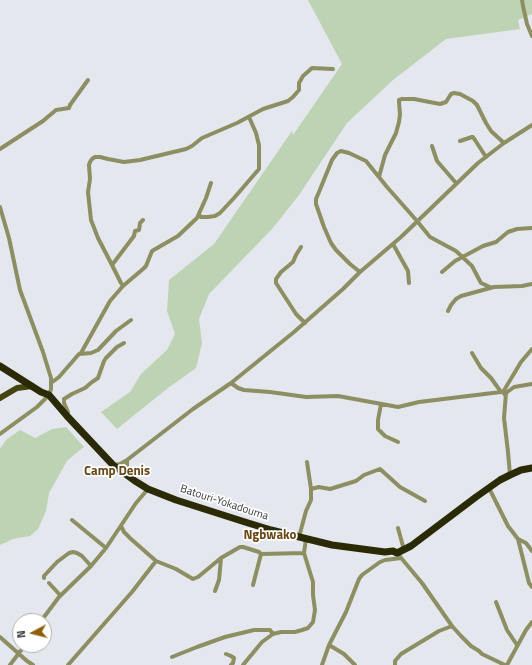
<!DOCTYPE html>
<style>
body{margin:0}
#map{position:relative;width:532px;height:665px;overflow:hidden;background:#e4e7ee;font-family:"Titillium Web",sans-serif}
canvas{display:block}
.north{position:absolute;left:12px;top:613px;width:40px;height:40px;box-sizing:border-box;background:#fff;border:1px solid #afb0b1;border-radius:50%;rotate:263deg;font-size:11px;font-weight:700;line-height:16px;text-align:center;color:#38393c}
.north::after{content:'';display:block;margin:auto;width:14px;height:18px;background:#915e0f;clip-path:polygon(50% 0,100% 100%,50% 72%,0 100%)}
</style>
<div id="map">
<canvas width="532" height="665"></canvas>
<div class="north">N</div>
</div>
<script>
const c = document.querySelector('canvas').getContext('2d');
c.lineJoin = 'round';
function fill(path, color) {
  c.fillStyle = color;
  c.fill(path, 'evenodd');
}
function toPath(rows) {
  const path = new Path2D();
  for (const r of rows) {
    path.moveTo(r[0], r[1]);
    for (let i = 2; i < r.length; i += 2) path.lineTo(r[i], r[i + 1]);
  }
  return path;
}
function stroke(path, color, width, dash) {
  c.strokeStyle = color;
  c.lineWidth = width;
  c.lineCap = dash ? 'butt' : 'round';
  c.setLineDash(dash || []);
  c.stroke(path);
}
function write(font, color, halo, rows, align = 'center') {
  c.font = font + ' "Titillium Web",sans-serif';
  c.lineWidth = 3.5;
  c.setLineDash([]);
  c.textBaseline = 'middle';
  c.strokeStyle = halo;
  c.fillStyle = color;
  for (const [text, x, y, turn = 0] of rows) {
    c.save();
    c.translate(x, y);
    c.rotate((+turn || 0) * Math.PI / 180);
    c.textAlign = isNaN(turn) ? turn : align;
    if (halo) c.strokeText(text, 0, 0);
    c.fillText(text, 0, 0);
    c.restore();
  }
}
fill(toPath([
 [308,0,532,0,532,14,518,20,520,29,446,39,393,80,347,123,299,195,272,229,209,294,199,319,202,343,196,368,168,388,117,429,101,412,130,392,141,374,167,350,175,334,167,311,169,280,214,244,292,131,293,135,342,64],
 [66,427,84,447,76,453,67,461,49,493,46,511,38,529,30,536,13,539,0,545,0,449,6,440,20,430,35,438,52,429]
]), '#bdd3b4');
stroke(toPath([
 [522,0,523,6,527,24,532,36],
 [460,141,472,137,473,137,486,157],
 [432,146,437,161,456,183],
 [0,149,43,121,56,110,69,108,70,105,88,80],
 [379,177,385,155,396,133,399,122,400,114,399,102,399,100,402,99,414,99,440,104,446,102,451,94,454,93,460,94,473,101,477,105,486,123,491,131,504,143],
 [0,207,9,238,20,290,43,352,51,378,51,389,49,395,37,407,0,434],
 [199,215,201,217,208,217,215,216,220,213,234,198,259,169,259,145,256,133,249,117],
 [393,244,408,271,409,283],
 [301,247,296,255,293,262,281,272,276,279,276,283,296,314,305,323],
 [112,265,98,238,91,220,88,192,90,179,89,165,90,162,92,159,95,157,100,157,108,159,124,162,140,160,186,149,192,146,202,138,237,123,263,109,288,101,293,97,299,90,299,83,303,76,312,68,333,69],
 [360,272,350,264,336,250,331,243,324,227,316,204,316,199,319,192,332,160,337,153,341,151,349,153,366,161,387,187,417,221,430,237,456,251,472,266,481,283,490,287],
 [442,272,455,261,483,246,496,242,508,232,517,229,532,228],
 [123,286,121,283,112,265,134,236,135,231,139,230,140,223,143,220],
 [448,311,451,305,456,299,461,296,494,287,522,286,532,284],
 [472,353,481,368,491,378,501,392],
 [79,354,81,353,110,301,123,286,143,269,146,266,152,251,178,236,197,218,206,198,211,183],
 [51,383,59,377,79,354,91,353,98,350,116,331,131,320],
 [231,383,238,388,244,390,270,392,306,397,338,396,398,407,419,402,501,392,503,392,505,395,506,393,504,418,508,452,510,475],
 [503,392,521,362,532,349],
 [506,393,514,387,532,384],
 [381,404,378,420,378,429,385,436,398,442],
 [67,415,68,412,64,403,64,399,72,394,85,388,92,382,98,378,104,361,106,358,117,347,124,343],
 [113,465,120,464,127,460,193,409,231,383,294,332,343,289,360,272,401,237,478,163,504,143,532,125],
 [125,474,127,466,127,460],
 [489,488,508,526,518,539,529,583,532,587],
 [311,489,319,487,330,489,356,481,364,475,380,469,400,487,425,501],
 [72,520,106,548],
 [121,526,124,532,131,539,156,561,176,569,193,579,198,577,221,558,240,547,243,547,259,552,261,554,253,585],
 [398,528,404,550],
 [299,537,306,511,311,500,311,489,307,462],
 [518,539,526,543,532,551],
 [397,553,422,583,452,626,461,636,471,646,479,651,482,654,505,665],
 [261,554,304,553,306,539],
 [44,578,44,576,57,562,69,553,73,552,77,553,82,556,91,566],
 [49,583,60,595],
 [215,591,219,580,221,558],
 [496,602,507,630,517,645],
 [41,621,59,597,91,566,106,548,136,503,148,489],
 [273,634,281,632,295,632,302,630,308,628,313,622,315,610,313,595,313,582,304,553],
 [0,637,27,661,33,665],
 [329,645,344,654,355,665],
 [226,654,231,656,234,658,233,663,231,665],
 [172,657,197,647,225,637,254,630,270,630,273,634,262,642,243,665],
 [10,665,25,645],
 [68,665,132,592,156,561],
 [322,665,329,645,346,612,359,579,362,575,380,562,385,560,401,558],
 [395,665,395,661,401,654,439,631,452,626],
 [507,665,526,630,532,622]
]), '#8d8f62', 4);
stroke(toPath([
 [0,398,17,388,32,386]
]), '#434410', 6);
stroke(toPath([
 [0,366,41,392,49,395,67,416,113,465,135,481,148,489,176,500,245,522,271,530,332,545,385,552,393,551,397,553,411,546,476,497,500,480,510,475,521,470,532,468]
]), '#2a2b04', 7);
write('11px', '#38393c', '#fff', [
 ["Batouri-Yokadouma",224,503,18]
]);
write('bold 13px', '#6b4716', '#fff', [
 ["Camp Denis",117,472],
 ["Ngbwako",270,536]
]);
</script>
